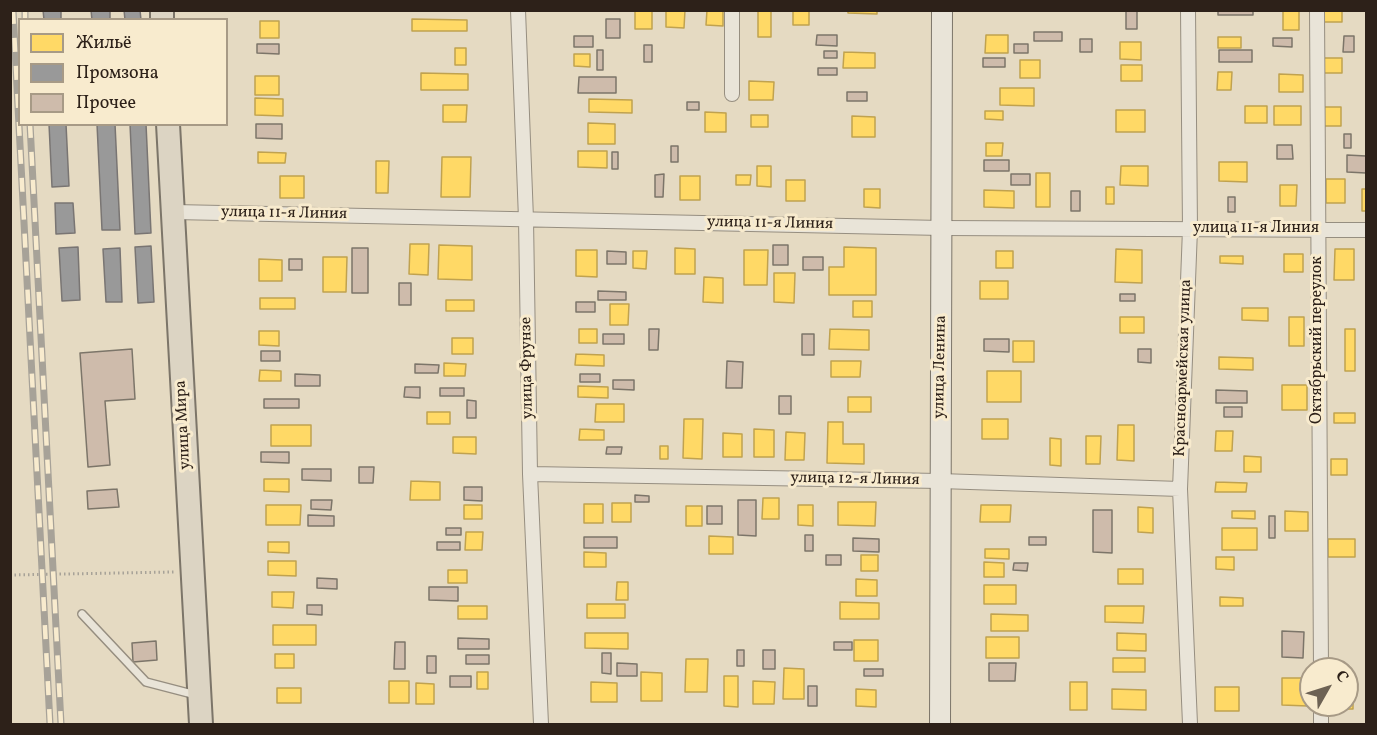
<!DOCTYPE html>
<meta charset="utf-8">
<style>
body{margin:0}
#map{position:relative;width:1377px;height:735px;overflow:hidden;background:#e5dac2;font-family:Vollkorn,serif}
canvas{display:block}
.frame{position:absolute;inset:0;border:12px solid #2d2119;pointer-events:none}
.legend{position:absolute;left:18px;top:18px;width:210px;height:108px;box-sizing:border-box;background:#f8ebce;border:2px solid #a79a86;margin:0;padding:8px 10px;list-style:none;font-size:18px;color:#2d2119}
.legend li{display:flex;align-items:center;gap:12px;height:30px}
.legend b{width:30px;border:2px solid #a79a86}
.north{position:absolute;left:1299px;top:657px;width:60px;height:60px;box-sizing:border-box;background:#f8ebce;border:2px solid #a79a86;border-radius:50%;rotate:51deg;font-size:16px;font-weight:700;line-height:24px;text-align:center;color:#2d2119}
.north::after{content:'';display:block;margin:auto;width:21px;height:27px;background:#6d6254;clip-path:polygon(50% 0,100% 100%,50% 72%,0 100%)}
</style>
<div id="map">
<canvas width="1377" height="735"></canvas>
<div class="frame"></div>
<ul class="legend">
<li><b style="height:16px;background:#ffd966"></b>Жильё</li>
<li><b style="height:16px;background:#999"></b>Промзона</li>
<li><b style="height:16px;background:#cebbab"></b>Прочее</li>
</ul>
<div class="north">С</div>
</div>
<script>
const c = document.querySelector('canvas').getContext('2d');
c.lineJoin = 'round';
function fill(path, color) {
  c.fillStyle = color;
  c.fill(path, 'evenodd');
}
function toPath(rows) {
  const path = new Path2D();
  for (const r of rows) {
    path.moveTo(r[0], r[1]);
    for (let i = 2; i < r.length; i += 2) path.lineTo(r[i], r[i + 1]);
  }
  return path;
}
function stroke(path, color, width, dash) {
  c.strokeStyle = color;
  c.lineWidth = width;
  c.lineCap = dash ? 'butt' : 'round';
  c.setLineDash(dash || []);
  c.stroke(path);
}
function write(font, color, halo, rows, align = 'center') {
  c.font = font + ' Vollkorn,serif';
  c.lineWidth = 6;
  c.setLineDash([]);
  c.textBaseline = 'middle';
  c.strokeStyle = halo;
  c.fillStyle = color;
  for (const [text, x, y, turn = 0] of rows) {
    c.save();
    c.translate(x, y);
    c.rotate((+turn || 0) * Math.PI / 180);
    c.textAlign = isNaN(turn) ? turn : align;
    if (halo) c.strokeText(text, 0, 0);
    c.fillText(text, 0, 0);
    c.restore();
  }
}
const homes = toPath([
 [635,10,652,10,652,29,635,29,635,10],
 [666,10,685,10,684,28,666,27,666,10],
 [707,10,723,10,723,26,706,25,707,10],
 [758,10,771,10,771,37,758,37,758,10],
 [793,10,809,10,809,25,793,25,793,10],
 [848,10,877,10,877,14,848,13,848,10],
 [1283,10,1299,10,1299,30,1283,30,1283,10],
 [1322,10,1342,10,1342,22,1322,22,1322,10],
 [412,19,467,20,467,31,412,31,412,19],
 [260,21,279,21,279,38,260,38,260,21],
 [986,35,1008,35,1008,53,985,53,986,35],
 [1218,37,1241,37,1241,48,1218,48,1218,37],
 [1120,42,1141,42,1141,60,1120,59,1120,42],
 [455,48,466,48,466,65,455,65,455,48],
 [844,52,875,53,875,68,843,68,844,52],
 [574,54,590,54,590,67,574,66,574,54],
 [1323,58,1342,58,1342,73,1322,73,1323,58],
 [1020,60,1040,60,1040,78,1020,78,1020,60],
 [1121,65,1142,65,1142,81,1121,81,1121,65],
 [1218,72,1232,72,1231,90,1217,90,1218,72],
 [421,73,468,74,468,90,421,90,421,73],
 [1279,74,1303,75,1303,92,1279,92,1279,74],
 [255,76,279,76,279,95,255,95,255,76],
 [749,81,774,82,773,100,749,100,749,81],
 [1000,88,1034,88,1034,106,1000,105,1000,88],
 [255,98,283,99,283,116,255,115,255,98],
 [589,99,632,100,632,113,589,112,589,99],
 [443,105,467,105,466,122,443,122,443,105],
 [1245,106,1267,106,1267,123,1245,123,1245,106],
 [1274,106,1301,106,1301,125,1274,125,1274,106],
 [1323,107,1341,107,1341,126,1323,126,1323,107],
 [1116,110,1145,110,1145,132,1116,132,1116,110],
 [985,111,1003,111,1003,120,985,119,985,111],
 [705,112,726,113,726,132,705,132,705,112],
 [751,115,768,115,768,127,751,127,751,115],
 [852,116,875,117,875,137,852,137,852,116],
 [588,123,615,124,615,144,588,144,588,123],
 [986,143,1003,143,1002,156,986,156,986,143],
 [578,151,607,151,607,168,578,167,578,151],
 [258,152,286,153,285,163,258,163,258,152],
 [442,157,471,157,470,197,441,197,442,157],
 [376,161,389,161,388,193,376,193,376,161],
 [1219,162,1247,162,1247,182,1219,181,1219,162],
 [757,166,771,166,771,187,757,186,757,166],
 [1121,166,1148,166,1148,186,1120,185,1121,166],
 [1036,173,1050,173,1050,207,1036,207,1036,173],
 [736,175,751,175,750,185,736,185,736,175],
 [280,176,304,176,304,198,280,198,280,176],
 [680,176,700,176,700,200,680,200,680,176],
 [1326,179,1345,179,1345,203,1326,203,1326,179],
 [786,180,805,180,805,201,786,201,786,180],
 [1280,185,1297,185,1296,206,1280,206,1280,185],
 [1106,187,1114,187,1114,204,1106,204,1106,187],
 [864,189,880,189,880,208,864,207,864,189],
 [1362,189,1366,189,1366,211,1362,211,1362,189],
 [984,190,1014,191,1014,208,984,207,984,190],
 [410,244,429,244,428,275,409,274,410,244],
 [439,245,472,246,472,280,438,279,439,245],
 [844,247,876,248,876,295,829,295,829,267,844,267,844,247],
 [675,248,695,249,695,274,675,274,675,248],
 [1116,249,1142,250,1142,283,1115,282,1116,249],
 [1335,249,1354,249,1354,280,1334,280,1335,249],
 [576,250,597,250,597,277,576,276,576,250],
 [744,250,768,250,767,285,744,285,744,250],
 [633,251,647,251,646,269,633,268,633,251],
 [996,251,1013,251,1013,268,996,268,996,251],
 [1284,254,1303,254,1303,272,1284,272,1284,254],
 [1220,256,1243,256,1243,264,1220,263,1220,256],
 [323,257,347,257,346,292,323,292,323,257],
 [259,259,282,260,282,281,259,281,259,259],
 [774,273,795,273,794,303,774,302,774,273],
 [704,277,723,278,723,303,703,302,704,277],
 [980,281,1008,281,1008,299,980,299,980,281],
 [260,298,295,298,295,309,260,309,260,298],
 [446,300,474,300,474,311,446,311,446,300],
 [853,301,872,301,872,317,853,317,853,301],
 [610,304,629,304,628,325,610,325,610,304],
 [1242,308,1268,308,1268,321,1242,320,1242,308],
 [1120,317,1144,317,1144,333,1120,333,1120,317],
 [1289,317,1304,317,1304,346,1289,346,1289,317],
 [579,329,597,329,597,343,579,343,579,329],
 [830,329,869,330,869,350,829,349,830,329],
 [1345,329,1355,329,1355,371,1345,371,1345,329],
 [259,331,279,331,279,346,259,345,259,331],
 [452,338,473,338,473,354,452,354,452,338],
 [1013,341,1034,341,1034,362,1013,362,1013,341],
 [576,354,604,355,604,366,575,365,576,354],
 [1219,357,1253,358,1253,370,1219,369,1219,357],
 [831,361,861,361,860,377,831,377,831,361],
 [444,363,466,364,465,376,444,376,444,363],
 [260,370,281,371,281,381,259,381,260,370],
 [987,371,1021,371,1021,402,987,402,987,371],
 [1282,385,1307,385,1307,410,1282,410,1282,385],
 [578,386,608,387,608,398,578,397,578,386],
 [848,397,871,397,871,412,848,412,848,397],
 [596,404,624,404,624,422,595,422,596,404],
 [427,412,450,412,450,424,427,424,427,412],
 [1334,413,1355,413,1355,423,1334,423,1334,413],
 [684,419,703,419,702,459,683,458,684,419],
 [982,419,1008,419,1008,439,982,439,982,419],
 [828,422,843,422,843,444,864,444,864,464,827,463,828,422],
 [271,425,311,425,311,446,271,446,271,425],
 [1118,425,1134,425,1134,461,1117,460,1118,425],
 [580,429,604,430,604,440,579,440,580,429],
 [754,429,774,430,774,457,754,457,754,429],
 [1216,431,1233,431,1232,451,1215,451,1216,431],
 [786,432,805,433,804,460,785,460,786,432],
 [723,433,742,434,742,457,723,457,723,433],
 [1086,436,1101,436,1100,464,1086,464,1086,436],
 [453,437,476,437,476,454,453,453,453,437],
 [1050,438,1061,439,1061,466,1050,465,1050,438],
 [660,446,668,446,668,459,660,459,660,446],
 [1244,456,1261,457,1261,472,1244,472,1244,456],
 [1331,459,1347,459,1347,475,1331,475,1331,459],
 [264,479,289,479,289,492,264,491,264,479],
 [411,481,440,482,440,500,410,500,411,481],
 [1216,482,1247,483,1246,492,1215,492,1216,482],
 [763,498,779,498,779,519,762,519,763,498],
 [838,502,876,502,875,526,838,525,838,502],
 [612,503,631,503,631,522,612,522,612,503],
 [584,504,603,504,603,523,584,523,584,504],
 [266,505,301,505,300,525,266,525,266,505],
 [464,505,482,505,482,519,464,519,464,505],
 [798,505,813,505,813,526,798,525,798,505],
 [981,505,1011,505,1010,522,980,522,981,505],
 [686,506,702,506,702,526,686,526,686,506],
 [1138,507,1153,508,1153,533,1138,532,1138,507],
 [1232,511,1255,511,1255,519,1232,518,1232,511],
 [1285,511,1308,512,1308,531,1285,531,1285,511],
 [1222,528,1257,528,1257,550,1222,550,1222,528],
 [466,532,483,532,482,550,465,550,466,532],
 [709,536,733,537,733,554,709,554,709,536],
 [1328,539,1355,539,1355,557,1328,557,1328,539],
 [268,542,289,542,289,553,268,552,268,542],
 [985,549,1009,549,1009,559,985,558,985,549],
 [584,552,606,553,606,567,584,567,584,552],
 [861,555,878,555,878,571,861,571,861,555],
 [1216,557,1234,557,1234,570,1216,569,1216,557],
 [268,561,296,561,296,576,268,575,268,561],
 [984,562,1004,563,1004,577,984,577,984,562],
 [1118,569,1143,569,1143,584,1118,584,1118,569],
 [448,570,467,570,467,583,448,583,448,570],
 [856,579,877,580,877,596,856,596,856,579],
 [617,582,628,582,628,600,616,600,617,582],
 [984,585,1016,585,1016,604,984,604,984,585],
 [272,592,294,592,293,608,272,607,272,592],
 [1220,597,1243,598,1243,606,1220,606,1220,597],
 [840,602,879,603,879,619,840,619,840,602],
 [587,604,625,604,625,618,587,618,587,604],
 [458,606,487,606,487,619,458,619,458,606],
 [1105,606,1144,606,1143,623,1105,622,1105,606],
 [991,614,1028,615,1028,631,991,631,991,614],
 [273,625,316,625,316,645,273,645,273,625],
 [585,633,628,633,628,649,585,648,585,633],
 [1117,633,1146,634,1146,651,1117,650,1117,633],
 [986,637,1019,637,1019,658,986,658,986,637],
 [854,640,878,640,878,661,854,661,854,640],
 [275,654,294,654,294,668,275,668,275,654],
 [1113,658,1145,658,1145,672,1113,672,1113,658],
 [686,659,708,659,707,692,685,692,686,659],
 [784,668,804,669,804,699,783,699,784,668],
 [477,672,488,672,488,689,477,689,477,672],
 [641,672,662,673,662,701,641,701,641,672],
 [724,676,738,676,738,707,724,706,724,676],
 [1282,678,1308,678,1308,706,1282,705,1282,678],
 [389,681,409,681,409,703,389,703,389,681],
 [753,681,775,682,774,704,753,704,753,681],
 [591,682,617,683,617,702,591,702,591,682],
 [1070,682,1087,682,1087,710,1070,710,1070,682],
 [416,683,434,684,434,704,416,704,416,683],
 [1215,687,1239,687,1239,711,1215,711,1215,687],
 [277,688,301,688,301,703,277,703,277,688],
 [856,689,876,690,876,707,856,706,856,689],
 [1112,689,1146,690,1146,710,1112,709,1112,689],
 [1347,689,1353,689,1353,709,1334,709,1334,705,1347,705,1347,689]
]);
fill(homes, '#ffd966');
stroke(homes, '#c0a24f', 1.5);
const industry = toPath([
 [43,10,61,10,61,20,44,20,43,10],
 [91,10,110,10,110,20,92,20,91,10],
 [124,10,140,10,141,20,125,20,124,10],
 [49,124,66,124,69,186,52,187,49,124],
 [97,124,115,124,120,230,102,230,97,124],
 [130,124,146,124,151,233,135,234,130,124],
 [55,203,73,203,75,233,56,234,55,203],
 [151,246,154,302,138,303,135,247,151,246],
 [78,247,80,300,62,301,59,248,78,247],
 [120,248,122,302,106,302,103,249,120,248]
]);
fill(industry, '#999');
stroke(industry, '#797573', 1.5);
const building = toPath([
 [1126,10,1137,10,1137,29,1126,29,1126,10],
 [1218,10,1253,10,1253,15,1218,15,1218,10],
 [606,19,620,19,620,38,606,38,606,19],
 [1034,32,1062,32,1062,41,1034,41,1034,32],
 [817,35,837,35,837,46,816,45,817,35],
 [574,36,593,36,593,47,574,47,574,36],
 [1344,36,1354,36,1354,52,1343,52,1344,36],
 [1273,38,1292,38,1292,47,1273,46,1273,38],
 [1080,39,1092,39,1092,52,1080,52,1080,39],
 [257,44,279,44,279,54,257,53,257,44],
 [1014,44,1028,44,1028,53,1014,53,1014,44],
 [644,45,652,45,652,62,644,62,644,45],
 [597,50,603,50,603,70,597,70,597,50],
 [1219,50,1252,50,1252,62,1219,62,1219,50],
 [824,51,837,51,837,58,824,58,824,51],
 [983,58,1005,58,1005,67,983,67,983,58],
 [818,68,837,68,837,75,818,75,818,68],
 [579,77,616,77,616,93,578,93,579,77],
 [847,92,867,92,867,101,847,101,847,92],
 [687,102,699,102,699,110,687,110,687,102],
 [256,124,282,124,282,139,256,138,256,124],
 [1344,134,1351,134,1351,148,1344,148,1344,134],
 [1277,145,1292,145,1293,159,1277,159,1277,145],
 [671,146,678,146,678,162,671,162,671,146],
 [612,152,618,152,618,169,612,169,612,152],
 [1347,155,1366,156,1366,173,1347,172,1347,155],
 [984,160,1009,160,1009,171,984,171,984,160],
 [664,174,663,197,655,197,655,175,664,174],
 [1011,174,1030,174,1030,185,1011,185,1011,174],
 [1071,191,1080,191,1080,211,1071,211,1071,191],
 [1228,197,1235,197,1235,212,1228,212,1228,197],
 [773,245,788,245,788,265,773,265,773,245],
 [352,248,368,248,368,293,352,293,352,248],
 [607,251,626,252,626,264,607,264,607,251],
 [803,257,823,257,823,270,803,270,803,257],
 [289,259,302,259,302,270,289,270,289,259],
 [399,283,411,283,411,305,399,305,399,283],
 [598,291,626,292,626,300,598,300,598,291],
 [1120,294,1135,294,1135,301,1120,301,1120,294],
 [576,302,595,302,595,312,576,312,576,302],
 [649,329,659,329,658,350,649,350,649,329],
 [603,334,624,334,624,344,603,344,603,334],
 [802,334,814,334,814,355,802,355,802,334],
 [984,339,1009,339,1009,352,984,351,984,339],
 [132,349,135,399,105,401,110,465,88,467,80,353,132,349],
 [1138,349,1151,349,1151,363,1138,362,1138,349],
 [261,351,280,351,280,361,261,361,261,351],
 [727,361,743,362,742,388,726,388,727,361],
 [415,364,439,365,438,373,415,373,415,364],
 [295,374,320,375,320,386,295,386,295,374],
 [580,374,600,374,600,382,580,382,580,374],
 [613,380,634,380,634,390,613,389,613,380],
 [405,387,420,387,420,398,404,397,405,387],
 [440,388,464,388,464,396,440,396,440,388],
 [1216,390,1247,391,1247,403,1216,403,1216,390],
 [779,396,791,396,791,414,779,414,779,396],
 [264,399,299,399,299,408,264,408,264,399],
 [467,400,476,401,476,418,467,418,467,400],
 [1224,407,1242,407,1242,417,1224,417,1224,407],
 [607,447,622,447,621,454,606,454,607,447],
 [261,452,289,452,289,463,261,462,261,452],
 [359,467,374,467,373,483,359,483,359,467],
 [302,469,331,469,331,481,302,480,302,469],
 [464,487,482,487,482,501,464,500,464,487],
 [117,489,119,507,88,509,87,491,117,489],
 [635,495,649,496,649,502,635,502,635,495],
 [311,500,332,500,331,510,311,509,311,500],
 [738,500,756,500,756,536,738,535,738,500],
 [707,506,722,506,722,524,707,524,707,506],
 [1093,510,1112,510,1112,553,1093,552,1093,510],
 [308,515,334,516,334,526,308,526,308,515],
 [1269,516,1275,516,1275,538,1269,538,1269,516],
 [446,528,461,528,461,535,446,535,446,528],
 [805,535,813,535,813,551,805,551,805,535],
 [584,537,617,537,617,548,584,548,584,537],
 [1029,537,1046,537,1046,545,1029,545,1029,537],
 [853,538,879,539,879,552,853,551,853,538],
 [437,542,460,542,460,550,437,550,437,542],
 [826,555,841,555,841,565,826,565,826,555],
 [1014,563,1028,563,1027,571,1013,570,1014,563],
 [317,578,337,579,337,589,317,588,317,578],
 [429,587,458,587,458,601,429,600,429,587],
 [307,605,322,605,322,615,307,614,307,605],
 [1282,631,1304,632,1303,658,1282,657,1282,631],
 [458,638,489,639,489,649,458,649,458,638],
 [156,641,157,660,133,662,132,643,156,641],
 [395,642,405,642,405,669,394,669,395,642],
 [834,642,852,642,852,650,834,650,834,642],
 [737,650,744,650,744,666,737,666,737,650],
 [763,650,775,650,775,669,763,669,763,650],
 [602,653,611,653,611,674,602,673,602,653],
 [466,655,489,655,489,664,466,664,466,655],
 [427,656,436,656,436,673,427,673,427,656],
 [617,663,637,664,637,676,617,676,617,663],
 [989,663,1016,663,1015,681,989,681,989,663],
 [864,669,883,669,883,676,864,676,864,669],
 [450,676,471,676,471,687,450,687,450,676],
 [808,686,817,686,817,706,808,706,808,686]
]);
fill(building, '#cebbab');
stroke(building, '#7c7569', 1.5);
const lane = toPath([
 [82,614,146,682,196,695]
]);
const street = toPath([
 [518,10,526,219,530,474,541,724],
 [1188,10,1190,229,1180,489,1190,724],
 [1317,10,1321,669],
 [732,94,732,10],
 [174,212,942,228,1366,230],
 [530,474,940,481,1180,489],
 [1321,705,1321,724]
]);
const secondary = toPath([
 [940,724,942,10]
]);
const primary = toPath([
 [162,10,162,20],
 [168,124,201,724]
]);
stroke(lane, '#968e80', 10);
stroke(street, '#968e80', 16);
stroke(secondary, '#7c7569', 22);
stroke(primary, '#7c7569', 26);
stroke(toPath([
 [10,575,174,572]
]), '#a7a298', 3, [1.5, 3]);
stroke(lane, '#e9e4d8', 7);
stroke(street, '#e9e4d8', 14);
stroke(secondary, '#e9e4d8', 20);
stroke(primary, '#dcd4c3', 22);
const rail = toPath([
 [13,10,50,724],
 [25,10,25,20],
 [30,124,61,724]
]);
stroke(rail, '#a7a298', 7);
stroke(rail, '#f8ebce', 4.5, [14]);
write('16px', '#2d2119', '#f8ebce', [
 ["улица 11-я Линия",284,214,1],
 ["улица 11-я Линия",770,224,1],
 ["улица 11-я Линия",1256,229],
 ["Октябрьский переулок",1318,340,-90],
 ["улица Ленина",941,367,-89],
 ["улица Фрунзе",528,368,-91],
 ["Красноармейская улица",1184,368,-88],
 ["улица Мира",184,425,-93],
 ["улица 12-я Линия",855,480,1]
]);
</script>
